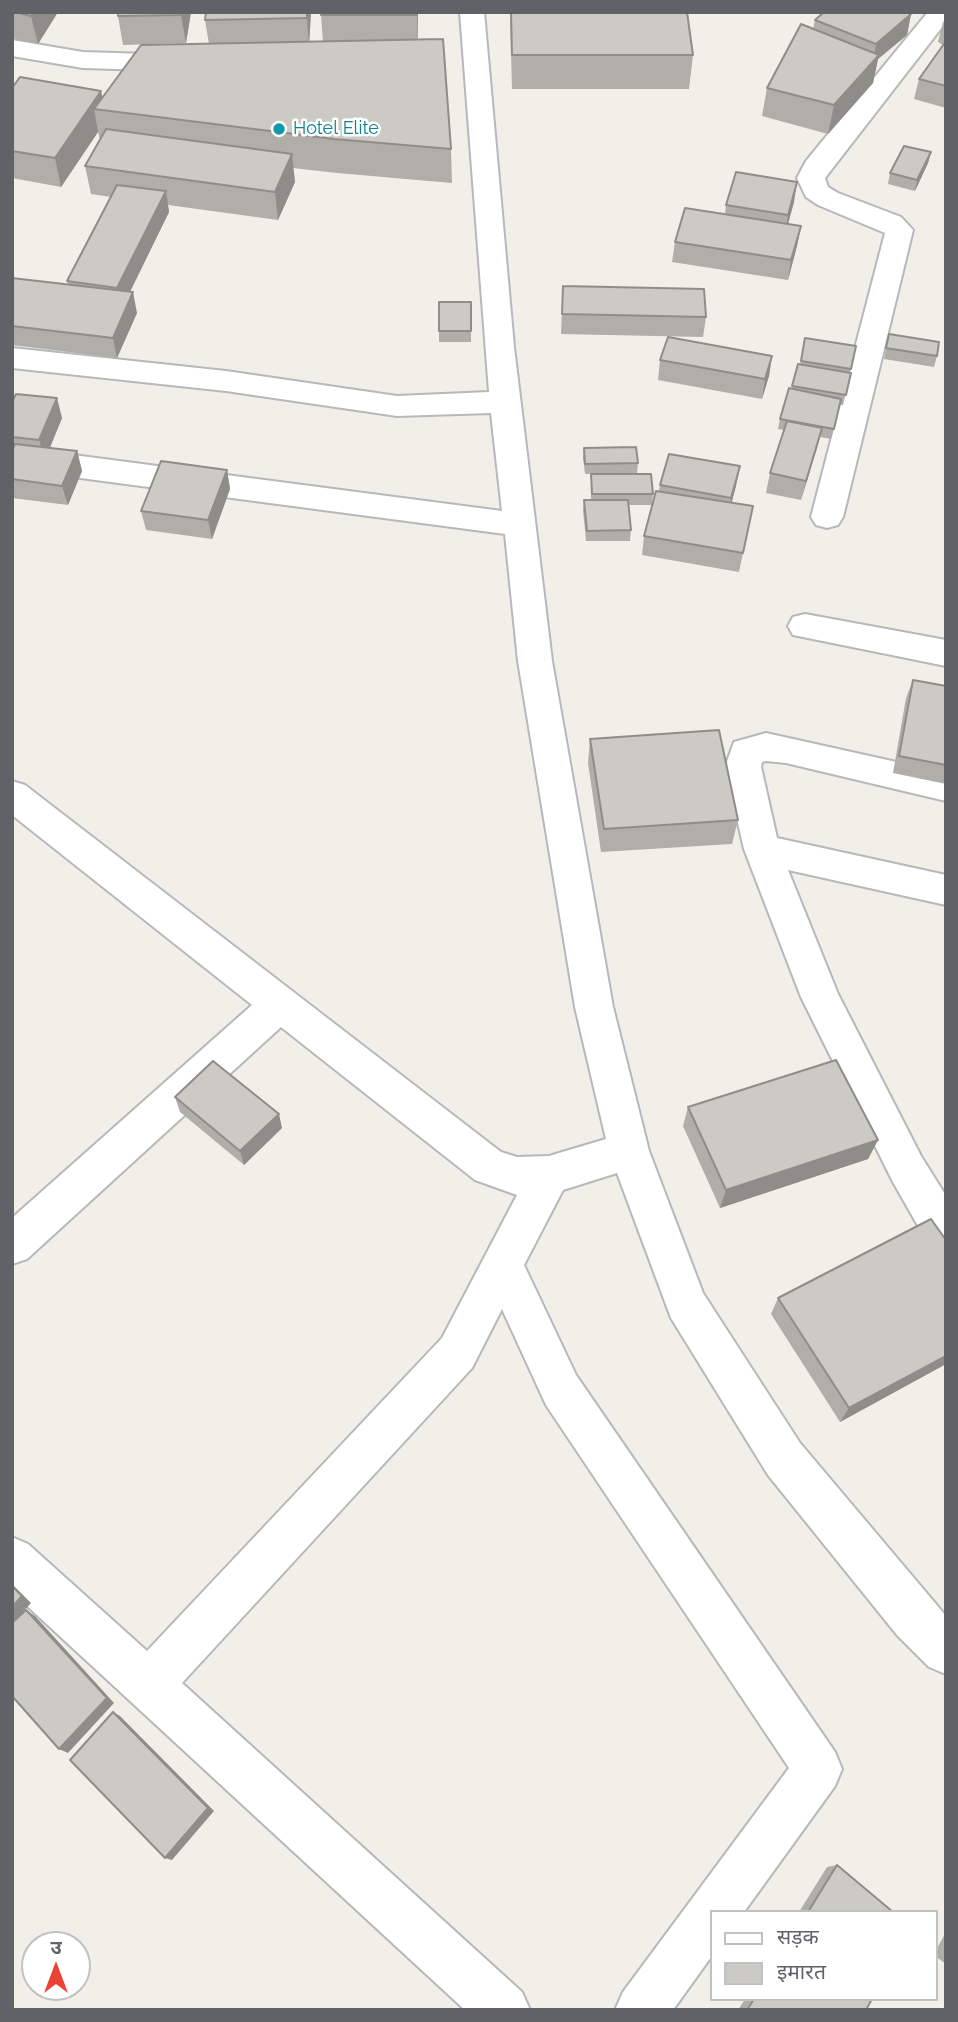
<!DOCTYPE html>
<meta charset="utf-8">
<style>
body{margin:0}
#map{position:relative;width:958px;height:2022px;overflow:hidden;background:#f1efe8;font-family:Raleway,"Noto Sans Devanagari",sans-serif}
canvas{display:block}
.frame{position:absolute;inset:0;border:14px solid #5f6368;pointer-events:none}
.legend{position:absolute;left:710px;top:1910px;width:228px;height:91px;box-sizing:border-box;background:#fff;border:2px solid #bfc1c3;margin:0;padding:9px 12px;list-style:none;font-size:21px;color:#5f6368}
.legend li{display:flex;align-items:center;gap:14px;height:35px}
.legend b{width:35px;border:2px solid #bfc1c3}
.north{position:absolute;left:21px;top:1931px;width:70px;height:70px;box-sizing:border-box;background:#fff;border:2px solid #bfc1c3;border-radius:50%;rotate:0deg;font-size:19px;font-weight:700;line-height:28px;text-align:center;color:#5f6368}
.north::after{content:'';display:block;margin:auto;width:24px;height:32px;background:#ea4335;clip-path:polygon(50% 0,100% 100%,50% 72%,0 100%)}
</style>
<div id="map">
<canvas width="958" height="2022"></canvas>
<div class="frame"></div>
<ul class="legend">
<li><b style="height:9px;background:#fff"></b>सड़क</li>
<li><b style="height:19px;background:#cccac5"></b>इमारत</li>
</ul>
<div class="north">उ</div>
</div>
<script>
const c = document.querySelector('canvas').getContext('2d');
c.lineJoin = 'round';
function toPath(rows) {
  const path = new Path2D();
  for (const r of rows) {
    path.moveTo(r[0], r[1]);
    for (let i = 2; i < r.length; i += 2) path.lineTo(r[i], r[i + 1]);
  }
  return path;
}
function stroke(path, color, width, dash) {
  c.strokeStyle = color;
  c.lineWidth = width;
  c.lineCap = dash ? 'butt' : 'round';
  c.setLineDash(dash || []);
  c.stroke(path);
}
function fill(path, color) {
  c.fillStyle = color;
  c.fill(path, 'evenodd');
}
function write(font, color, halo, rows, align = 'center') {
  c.font = font + ' Raleway,sans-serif';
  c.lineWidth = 5;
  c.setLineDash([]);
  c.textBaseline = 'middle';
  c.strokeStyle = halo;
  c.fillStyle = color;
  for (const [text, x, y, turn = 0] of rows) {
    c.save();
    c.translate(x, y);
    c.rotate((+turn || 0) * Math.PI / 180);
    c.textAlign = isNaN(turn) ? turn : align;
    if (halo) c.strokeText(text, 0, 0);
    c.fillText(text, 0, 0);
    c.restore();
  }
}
const minor = toPath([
 [460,12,484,12,514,347,552,661,613,1007,649,1151,703,1293,800,1443,946,1616,946,1674,929,1667,897,1635,768,1475,671,1318,617,1173,563,1190,524,1265,576,1375,835,1752,842,1769,835,1786,744,1912,711,1912,711,1957,673,2010,615,2010,623,1992,789,1768,546,1405,502,1309,472,1368,182,1683,522,1992,530,2010,465,2010,12,1592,12,1537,28,1544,147,1651,442,1338,517,1195,475,1180,281,1027,27,1259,12,1264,12,1218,252,1005,12,815,12,781,25,785,501,1152,517,1157,549,1156,606,1139,575,1007,518,661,505,534,12,469,12,447,502,511,491,413,397,416,226,391,12,368,12,348,226,371,397,396,489,392,460,12],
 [928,12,946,12,946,22,825,178,828,187,838,193,901,217,913,230,843,517,838,525,827,528,816,525,811,517,885,233,818,205,806,197,797,178,806,161,928,12],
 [12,40,83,52,180,55,189,58,193,63,189,68,180,71,83,68,12,56,12,40],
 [805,614,946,640,946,666,793,635,788,626,793,617,805,614],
 [766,733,946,773,946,801,786,763,766,761,762,762,761,767,777,838,946,875,946,905,788,870,838,994,921,1156,946,1196,946,1254,931,1249,893,1182,801,997,744,849,725,767,734,742,766,733]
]);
stroke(minor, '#b5b8bc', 4);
fill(minor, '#fff');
fill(toPath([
 [12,12,58,12,38,44,12,38],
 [191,12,186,43,123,45,118,16],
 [206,12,311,12,309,42,323,42,321,15,418,12,418,40,451,149,452,183,337,173,293,168,295,182,278,220,168,205,169,212,130,292,137,313,117,358,12,345,12,278,68,285,67,281,111,197,91,194,85,166,100,140,98,132,61,187,12,178,12,88,101,91,102,97,209,44,205,20],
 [510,12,687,12,693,55,689,89,512,89],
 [911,14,907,35,878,59,873,83,828,134,762,116,767,88,813,29,815,20],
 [946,19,946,108,914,99,919,79,943,45,938,42,943,22],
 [931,152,928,163,915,191,888,184,890,173],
 [794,202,788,224,801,226,797,246,788,280,672,262,675,242,725,214,726,205],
 [563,286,706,317,703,337,561,334],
 [439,302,471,302,471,342,439,342],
 [889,334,937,356,934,367,884,359],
 [805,338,856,346,843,405,840,405,831,439,820,437,801,500,766,493,770,473,784,430,778,429,780,419,792,389,798,364,800,365],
 [772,356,769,376,762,399,658,380,660,360],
 [12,402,62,418,50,448,77,451,82,471,68,505,12,498],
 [584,448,638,463,637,473,585,474,583,458],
 [227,470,230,489,212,539,146,530,141,511],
 [591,474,653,494,652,505,629,505,631,530,630,541,586,541,583,510,584,500,591,500],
 [660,485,736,486,731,503,753,506,739,572,642,555,644,536,659,491],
 [913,680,946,686,946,784,893,773,906,698],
 [590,739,738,820,732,844,601,852,588,763],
 [175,1097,282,1128,244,1165,180,1112],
 [688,1107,878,1140,868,1159,720,1208,683,1126],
 [778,1298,946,1364,840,1422,771,1314],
 [837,1865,893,1912,799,1912,827,1867],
 [946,1932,946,1964,935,1956,935,1952],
 [745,1999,872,1999,866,2010,738,2010]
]), '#afaea9');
fill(toPath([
 [33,12,58,12,38,44,31,16],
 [182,12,191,12,186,43,181,15],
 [307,12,311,12,309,47,307,18],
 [417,12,418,12,417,43],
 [911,14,907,35,878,59,873,83,828,134,834,105,873,62,876,44],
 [101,91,105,110,94,109,98,132,61,187,55,158],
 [931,152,928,163,915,191,917,180],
 [292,154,295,182,278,220,275,192],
 [797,182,794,202,785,235,788,215],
 [166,191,169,212,122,308,117,288],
 [801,226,797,246,788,280,791,260],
 [133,292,137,313,117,358,113,338],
 [772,356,769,376,762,399,765,379],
 [57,398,62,418,45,459,39,440],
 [822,428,817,448,801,500,806,481],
 [77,451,82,471,68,505,62,486],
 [740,466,736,486,728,517,731,498],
 [227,470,230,489,212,539,208,520],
 [279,1114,282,1128,244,1165,240,1151],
 [878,1140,868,1159,720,1208,726,1190],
 [946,1356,946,1364,840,1422,849,1408],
 [12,1584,31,1603,12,1624],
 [26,1610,35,1616,114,1703,68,1753,59,1749],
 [113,1712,120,1716,214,1811,172,1860,165,1858]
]), '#8f8d8a');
const building = toPath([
 [16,12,33,12,31,16,16,12],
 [118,12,182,12,181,15,118,16,118,12],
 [206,12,307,12,307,18,205,20,206,12],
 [321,12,417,12,417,15,321,15,321,12],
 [511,12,687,12,693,55,512,55,511,12],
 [824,12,906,12,911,14,876,44,815,20,824,12],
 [801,24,879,55,834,105,767,88,801,24],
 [443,39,451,149,334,139,94,109,141,45,443,39],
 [946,41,946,86,919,79,946,41],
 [20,77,101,91,55,158,12,151,12,88,20,77],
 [106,129,292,154,275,192,85,166,106,129],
 [904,146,931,152,917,180,890,173,904,146],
 [736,172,797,182,788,215,726,205,736,172],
 [117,185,166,191,117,288,67,281,117,185],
 [685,208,801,226,791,260,675,242,685,208],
 [12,278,133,292,113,338,12,326,12,278],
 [563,286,704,289,706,317,562,314,563,286],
 [439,302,471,302,471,331,439,331,439,302],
 [889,334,939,342,937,356,886,348,889,334],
 [668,337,772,356,765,379,660,360,668,337],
 [805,338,856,346,851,369,801,361,805,338],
 [798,364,851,373,846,395,792,386,798,364],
 [789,388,841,399,834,429,780,419,789,388],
 [16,394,57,398,39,440,12,437,12,402,16,394],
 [787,421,822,428,806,481,770,473,787,421],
 [15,444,77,451,62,486,12,479,12,450,15,444],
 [636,447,638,463,585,464,584,448,636,447],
 [669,454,740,466,731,498,660,485,669,454],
 [161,461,227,470,208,520,141,511,161,461],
 [591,474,651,474,653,494,592,494,591,474],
 [656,491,753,506,743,553,644,536,656,491],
 [584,500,628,500,631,530,587,531,584,500],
 [913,680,946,686,946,765,899,756,913,680],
 [719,730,738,820,604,829,590,739,719,730],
 [836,1060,878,1140,726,1190,688,1107,836,1060],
 [213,1061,279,1114,240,1151,175,1097,213,1061],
 [931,1219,946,1240,946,1356,849,1408,778,1298,931,1219],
 [12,1586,22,1596,12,1607,12,1586],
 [26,1610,107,1698,59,1749,12,1696,12,1623,26,1610],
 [113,1712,208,1808,165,1858,70,1760,113,1712],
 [837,1865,893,1912,808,1912,837,1865],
 [754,1999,872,1999,866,2010,747,2010,754,1999]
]);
fill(building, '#cccac5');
stroke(building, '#8f8d8a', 2);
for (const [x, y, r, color] of [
 [279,129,7,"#0f9aa8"]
]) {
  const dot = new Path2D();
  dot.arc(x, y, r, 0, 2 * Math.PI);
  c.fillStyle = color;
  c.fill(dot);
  stroke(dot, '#fff', 2.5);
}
write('18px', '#0d838f', '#fff', [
 ["Hotel Elite",293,129]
], 'left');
</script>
